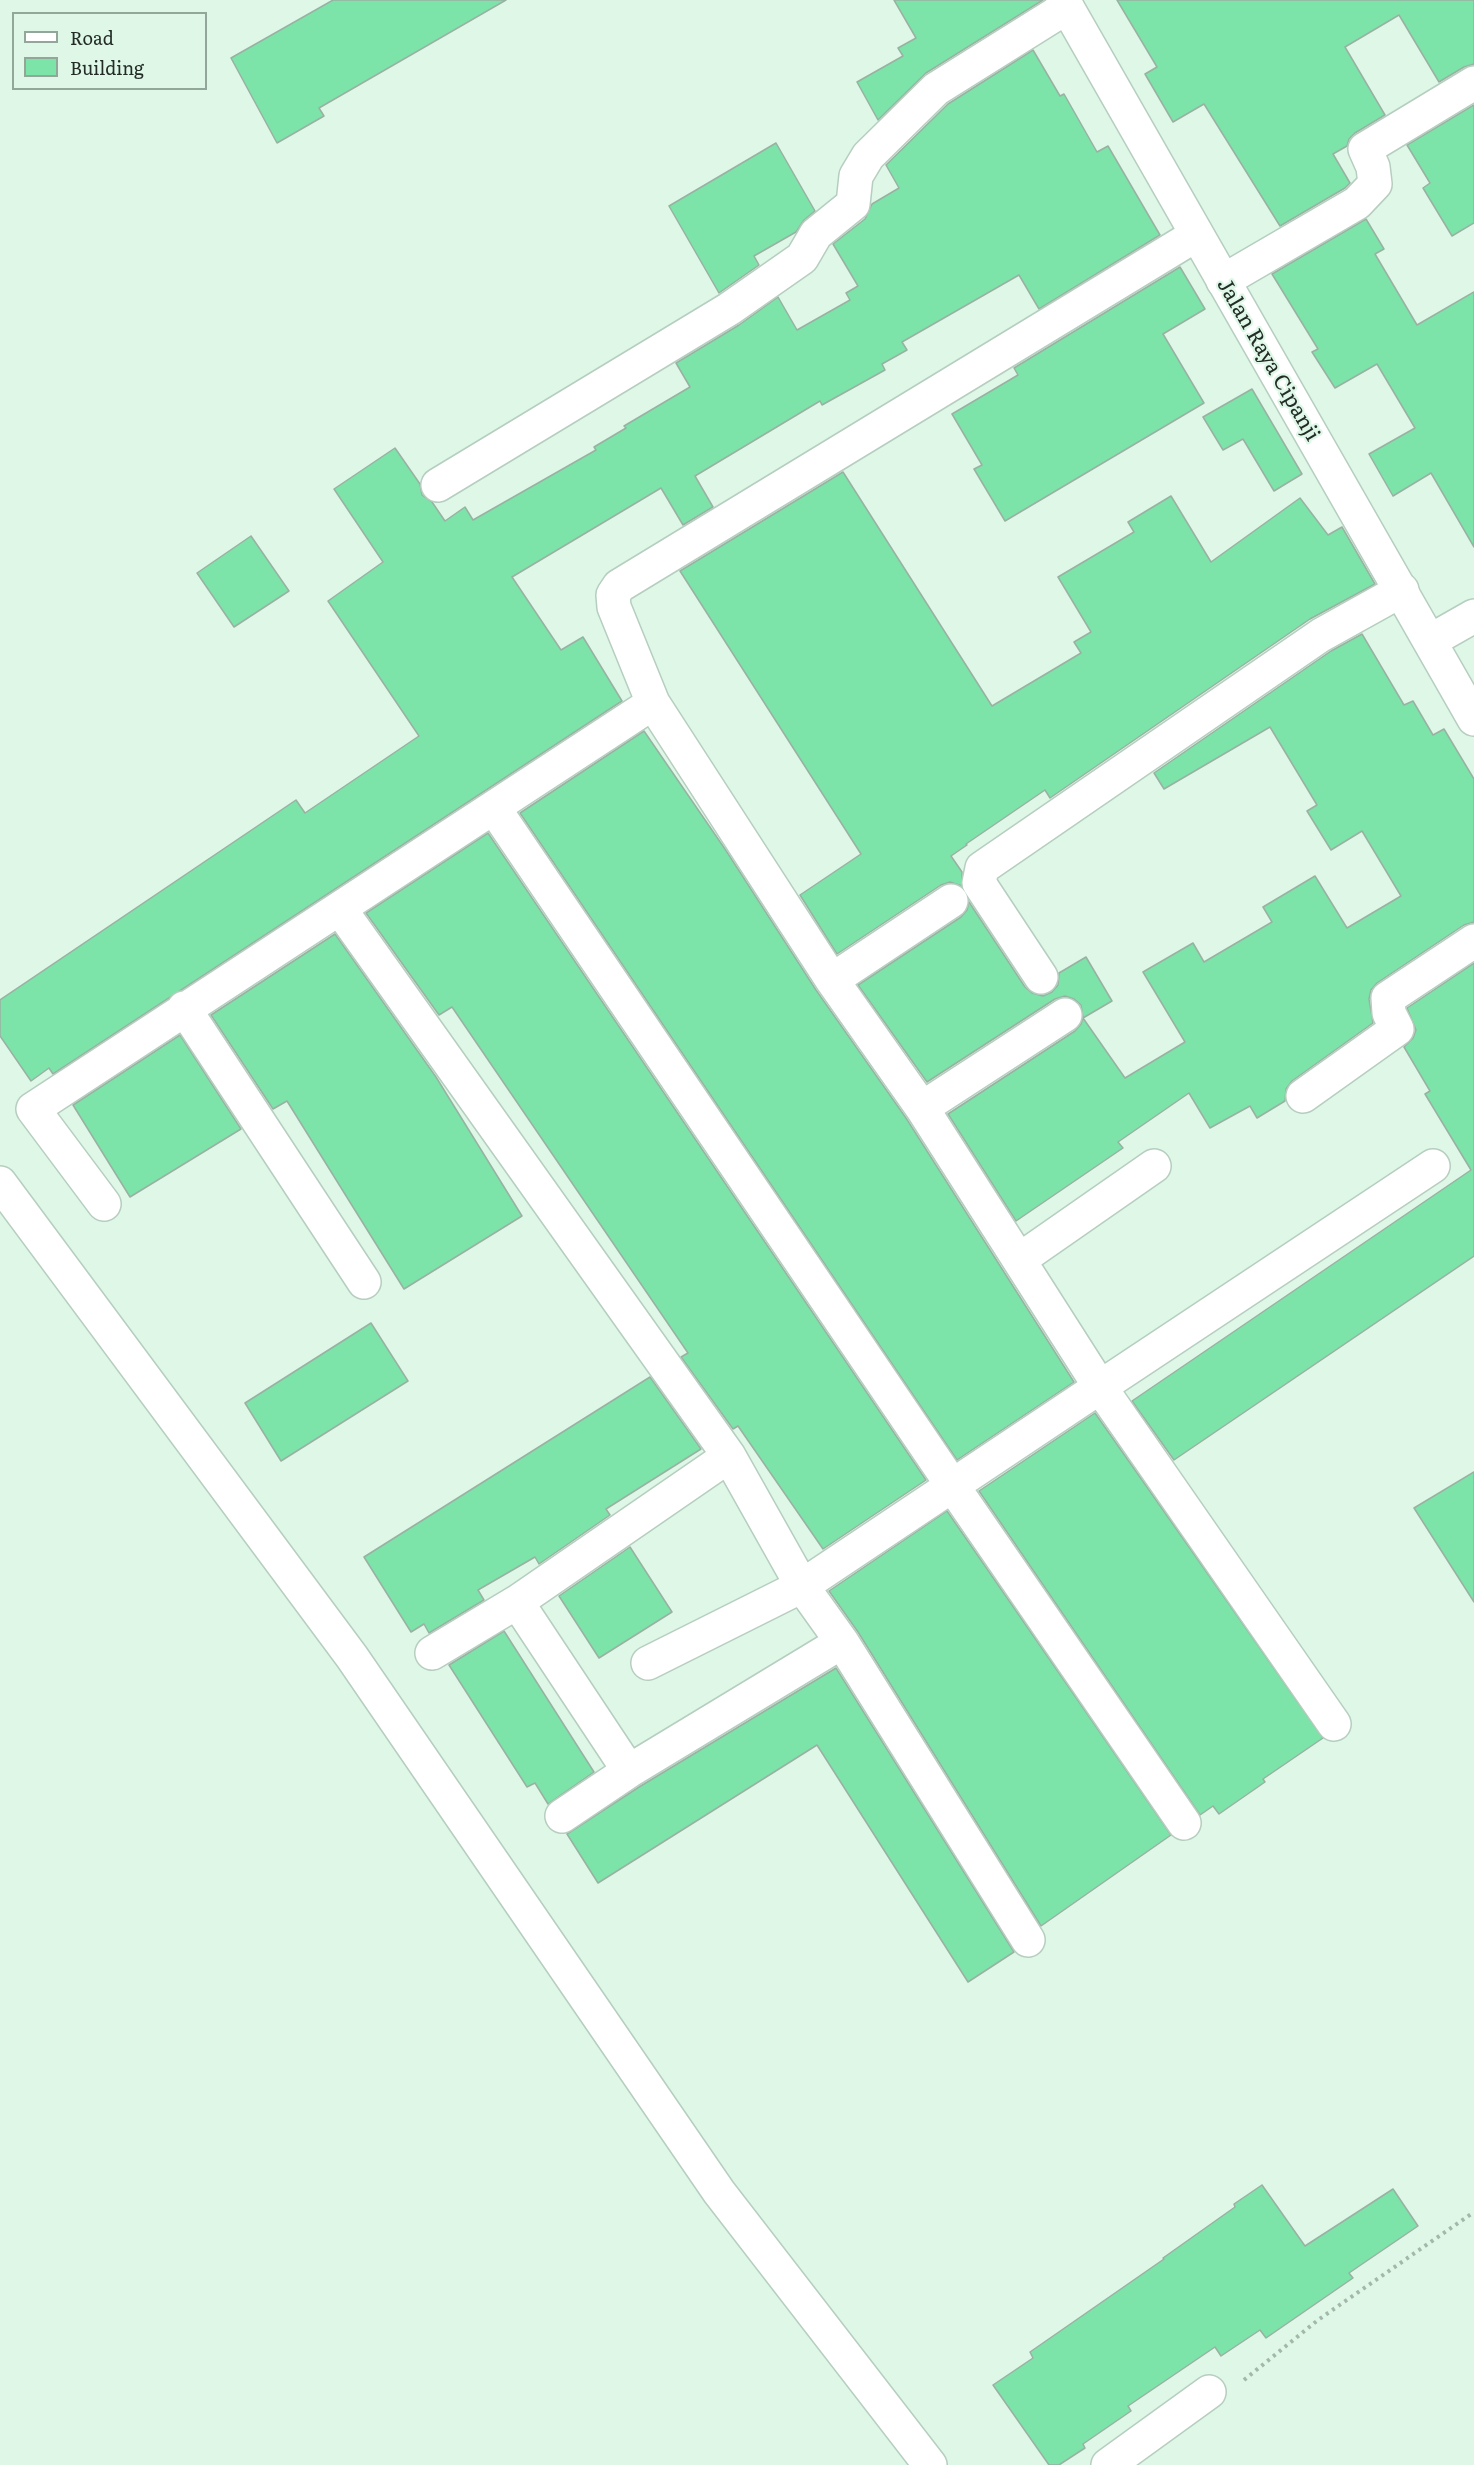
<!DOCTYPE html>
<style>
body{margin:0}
#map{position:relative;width:1474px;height:2465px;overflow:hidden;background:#def7e7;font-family:Literata,serif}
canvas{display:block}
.legend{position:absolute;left:12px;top:12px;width:195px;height:78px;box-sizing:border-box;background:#def7e7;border:2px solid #93a69a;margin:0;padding:8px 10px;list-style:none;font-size:18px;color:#232c26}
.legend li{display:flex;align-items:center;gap:12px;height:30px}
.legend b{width:30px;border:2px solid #93a69a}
</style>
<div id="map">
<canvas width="1474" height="2465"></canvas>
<ul class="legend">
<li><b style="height:8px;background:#fff"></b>Road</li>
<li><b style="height:16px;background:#7ce3a9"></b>Building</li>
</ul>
</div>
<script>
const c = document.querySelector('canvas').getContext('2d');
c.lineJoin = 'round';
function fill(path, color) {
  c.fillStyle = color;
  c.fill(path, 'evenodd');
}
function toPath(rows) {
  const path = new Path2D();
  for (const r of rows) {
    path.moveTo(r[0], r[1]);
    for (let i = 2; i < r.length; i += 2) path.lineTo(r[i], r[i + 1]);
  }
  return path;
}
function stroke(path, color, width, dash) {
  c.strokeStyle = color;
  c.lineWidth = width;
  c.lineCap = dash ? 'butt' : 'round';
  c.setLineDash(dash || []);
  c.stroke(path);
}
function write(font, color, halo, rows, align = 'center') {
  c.font = font + ' Literata,serif';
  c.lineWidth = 4.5;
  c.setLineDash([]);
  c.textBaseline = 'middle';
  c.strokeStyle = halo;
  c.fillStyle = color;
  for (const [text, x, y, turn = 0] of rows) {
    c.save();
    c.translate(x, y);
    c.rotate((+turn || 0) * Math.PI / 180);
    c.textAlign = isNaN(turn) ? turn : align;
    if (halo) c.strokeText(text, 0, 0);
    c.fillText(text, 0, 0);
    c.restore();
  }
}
const building = toPath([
 [333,0,506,0,319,108,324,116,277,143,231,58,333,0],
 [894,0,1043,0,926,73,878,120,857,82,903,56,898,48,916,38,894,0],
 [1117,0,1474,0,1474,64,1464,67,1439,82,1399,15,1345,47,1385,115,1355,133,1349,139,1347,146,1333,154,1350,183,1345,188,1280,226,1204,104,1173,122,1145,74,1157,67,1117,0],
 [1033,50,1060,96,1064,94,1097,152,1108,146,1160,235,1039,309,1019,275,902,342,907,350,882,364,885,370,822,405,820,401,695,476,713,507,683,525,661,488,512,577,561,650,583,637,622,701,53,1074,49,1068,31,1081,0,1036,0,1000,296,800,305,813,419,736,328,601,383,562,334,489,395,448,420,484,422,495,432,502,445,521,465,507,473,520,596,450,594,447,626,428,624,426,690,387,676,363,739,325,778,297,797,330,850,300,846,293,858,286,833,244,865,219,872,204,899,188,886,165,948,104,1033,50],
 [1474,105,1474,223,1452,236,1423,188,1430,183,1407,145,1474,105],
 [776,143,815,211,804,220,796,232,754,256,759,265,719,293,669,206,776,143],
 [1366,219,1384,249,1375,254,1417,325,1474,292,1474,547,1431,473,1393,496,1369,454,1415,428,1377,364,1335,388,1312,352,1318,349,1272,274,1366,219],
 [1180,267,1205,309,1163,334,1204,403,1005,521,974,469,982,465,952,414,1018,375,1014,368,1180,267],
 [1252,389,1302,474,1274,491,1243,439,1223,450,1203,417,1252,389],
 [843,472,992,706,1081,653,1074,642,1091,632,1058,577,1134,532,1128,522,1171,496,1211,562,1300,498,1328,535,1342,527,1375,584,1310,619,1050,798,1045,790,966,844,967,845,951,856,962,872,962,886,950,882,941,885,837,954,800,895,861,854,680,571,843,472],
 [251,536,289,591,234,627,197,573,251,536],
 [1362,634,1404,705,1413,701,1433,735,1444,729,1474,779,1474,922,1464,925,1377,983,1371,990,1369,999,1373,1023,1292,1081,1286,1089,1285,1101,1257,1118,1250,1106,1210,1128,1189,1093,1118,1142,1123,1148,1016,1221,948,1114,1075,1031,1081,1024,1083,1018,1125,1078,1185,1042,1143,972,1193,943,1204,962,1272,922,1263,907,1315,876,1347,928,1401,896,1362,831,1331,850,1307,811,1317,805,1270,727,1164,789,1154,773,1331,651,1362,634],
 [644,731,725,849,816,990,906,1118,1074,1382,957,1460,520,813,644,731],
 [488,833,926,1480,823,1549,738,1426,733,1429,681,1357,688,1353,452,1007,439,1015,366,913,488,833],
 [969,902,1025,987,1032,993,1043,996,1052,992,1058,985,1059,973,1086,957,1112,1001,1083,1018,1081,1005,1074,999,1065,996,1055,999,927,1082,858,985,961,917,967,910,969,902],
 [335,934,436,1077,522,1216,404,1289,287,1101,273,1109,211,1015,335,934],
 [1474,963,1474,1256,1174,1460,1132,1401,1471,1170,1425,1094,1430,1091,1404,1047,1413,1038,1416,1030,1407,1008,1474,963],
 [180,1035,241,1129,130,1197,73,1105,180,1035],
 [371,1323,408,1381,281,1461,245,1403,371,1323],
 [650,1377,701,1449,606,1509,610,1515,539,1564,535,1557,478,1590,484,1600,429,1633,424,1624,411,1632,364,1557,650,1377],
 [1095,1413,1323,1738,1263,1779,1265,1782,1219,1814,1213,1806,1200,1815,979,1491,1095,1413],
 [1474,1472,1474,1602,1414,1508,1474,1472],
 [947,1511,1171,1835,1041,1926,858,1632,829,1591,947,1511],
 [630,1547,672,1612,599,1658,559,1596,630,1547],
 [504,1631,594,1772,548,1804,535,1783,527,1787,449,1665,504,1631],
 [836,1668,1014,1952,968,1982,817,1745,598,1883,567,1834,639,1787,836,1668],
 [1262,2185,1305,2246,1393,2189,1418,2226,1349,2273,1353,2278,1266,2338,1260,2330,1221,2356,1215,2347,1128,2406,1131,2411,1083,2444,1085,2448,1059,2465,1049,2465,993,2385,1033,2358,1030,2352,1164,2259,1163,2258,1235,2207,1234,2204,1262,2185]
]);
fill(building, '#7ce3a9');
stroke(building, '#99b1a2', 1.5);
const minor = toPath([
 [1223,281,1357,203,1375,184,1373,167,1365,149,1474,83],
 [438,485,729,309,802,258,816,234,853,204,856,176,868,156,936,89,1067,7],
 [1430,641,1474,616],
 [653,703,614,607,613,595,619,586,1196,235],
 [494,808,952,1485,1184,1823],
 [340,909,729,1456,802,1586,842,1642],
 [1041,977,979,883,982,868,1321,635,1402,590],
 [832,980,951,901],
 [184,1008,364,1282],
 [1303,1096,1397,1029,1389,1013,1388,998,1474,941],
 [922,1108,1065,1015],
 [0,1183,352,1657,719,2192,930,2465],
 [104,1204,33,1109,653,703,832,980,922,1108,1100,1387,802,1586,648,1663],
 [1019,1260,1154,1166],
 [517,1602,629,1771],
 [432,1653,517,1602,729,1456],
 [1334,1724,1100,1387,1433,1166],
 [562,1816,629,1771,842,1642,1028,1940],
 [1108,2465,1209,2392]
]);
const secondary = toPath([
 [1063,0,1474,719]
]);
stroke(minor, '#b6cebf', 36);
stroke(secondary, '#b6cebf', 36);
stroke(toPath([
 [1244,2380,1318,2320,1474,2212]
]), '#a3b7aa', 4, [3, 4.5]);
stroke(minor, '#fff', 33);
stroke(secondary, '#fff', 33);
write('21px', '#232c26', '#def7e7', [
 ["Jalan Raya Cipanji",1268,360,60]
]);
</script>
